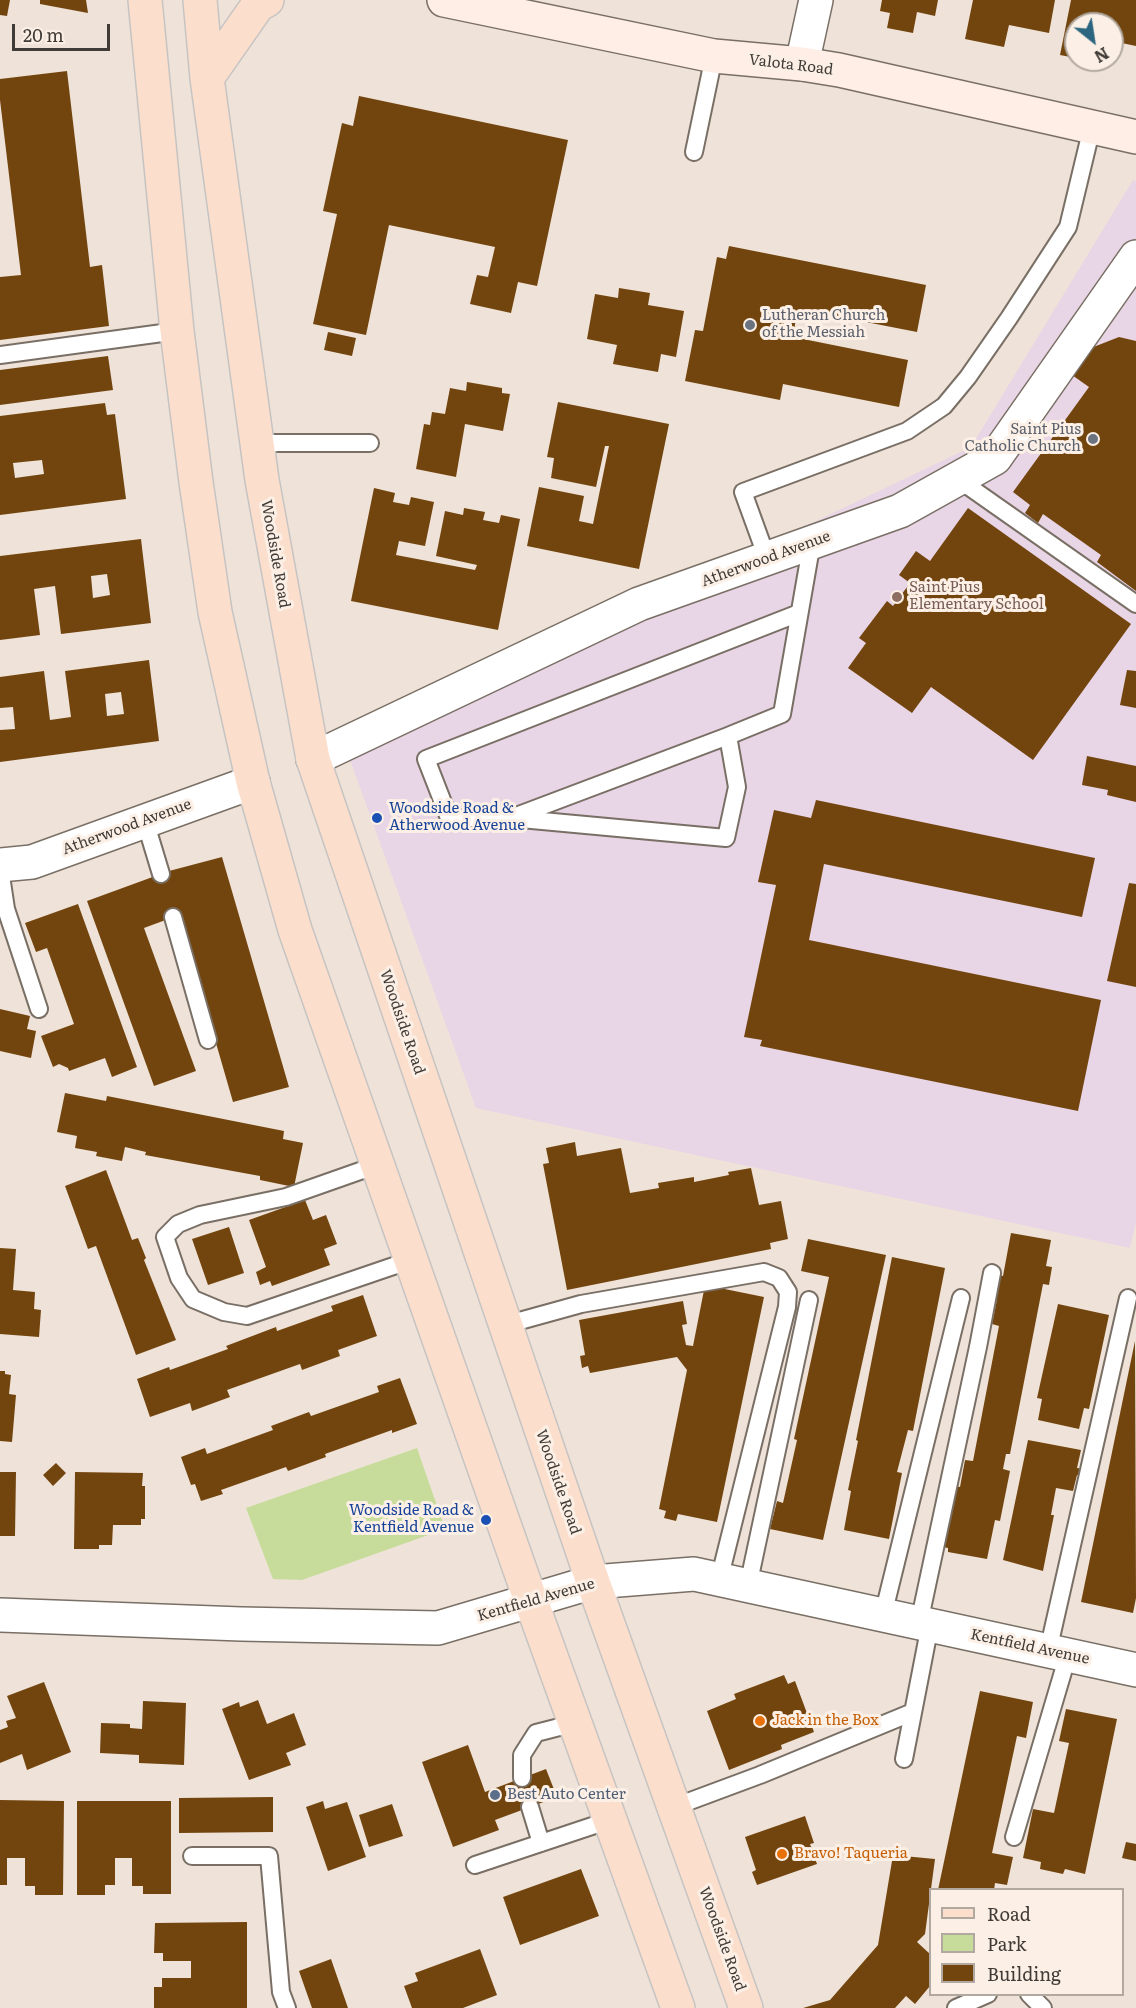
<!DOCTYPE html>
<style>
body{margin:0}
#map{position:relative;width:1136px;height:2008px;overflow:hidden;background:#efe3d9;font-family:Literata,serif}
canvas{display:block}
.legend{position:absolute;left:929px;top:1888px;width:195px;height:108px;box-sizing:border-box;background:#fcf0e6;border:2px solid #b1a8a0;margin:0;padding:8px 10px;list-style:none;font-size:18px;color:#403b37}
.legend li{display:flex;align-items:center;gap:12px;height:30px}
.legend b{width:30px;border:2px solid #b1a8a0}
.north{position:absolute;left:1064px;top:12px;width:60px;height:60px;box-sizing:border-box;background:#fcf0e6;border:2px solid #b1a8a0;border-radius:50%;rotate:150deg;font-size:16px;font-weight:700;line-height:24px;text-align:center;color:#403b37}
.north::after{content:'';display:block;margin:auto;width:21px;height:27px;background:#2c657f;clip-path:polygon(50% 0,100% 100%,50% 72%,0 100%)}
.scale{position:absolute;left:12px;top:24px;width:98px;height:27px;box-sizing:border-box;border:3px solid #403b37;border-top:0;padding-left:8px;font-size:18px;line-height:21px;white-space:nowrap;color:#403b37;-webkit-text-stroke:4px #fcf0e6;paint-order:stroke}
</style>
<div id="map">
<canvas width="1136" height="2008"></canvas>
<ul class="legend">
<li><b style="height:8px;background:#fcdecc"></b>Road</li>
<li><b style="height:16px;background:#c7dc9b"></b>Park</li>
<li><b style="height:16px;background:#73450e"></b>Building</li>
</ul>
<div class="north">N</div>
<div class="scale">20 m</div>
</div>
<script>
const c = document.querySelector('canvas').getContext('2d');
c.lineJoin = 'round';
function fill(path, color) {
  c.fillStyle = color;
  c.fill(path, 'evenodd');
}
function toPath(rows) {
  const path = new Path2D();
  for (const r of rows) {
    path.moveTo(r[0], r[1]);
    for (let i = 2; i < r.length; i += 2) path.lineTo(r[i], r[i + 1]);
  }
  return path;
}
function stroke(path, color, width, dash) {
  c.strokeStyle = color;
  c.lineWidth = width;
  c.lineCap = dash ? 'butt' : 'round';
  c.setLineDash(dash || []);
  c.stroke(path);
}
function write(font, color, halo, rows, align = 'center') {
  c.font = font + ' Literata,serif';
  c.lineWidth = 6;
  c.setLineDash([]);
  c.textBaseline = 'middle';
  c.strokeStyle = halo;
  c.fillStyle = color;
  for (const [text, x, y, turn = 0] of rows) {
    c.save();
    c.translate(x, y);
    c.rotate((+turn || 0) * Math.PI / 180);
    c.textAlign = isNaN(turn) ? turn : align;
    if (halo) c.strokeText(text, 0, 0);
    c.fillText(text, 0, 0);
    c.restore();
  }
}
fill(toPath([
 [1133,180,1136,181,1136,1223,1130,1248,476,1108,345,746,971,447]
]), '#e8d5e5');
fill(toPath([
 [417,1448,445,1529,302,1580,273,1579,246,1508]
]), '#c7dc9b');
fill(toPath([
 [0,0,10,0,7,16,0,15],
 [40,0,86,0,88,13,40,4],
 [882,0,938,0,935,16,917,12,913,33,887,28,890,13,880,11],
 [973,0,1055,0,1049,33,1009,25,1004,47,965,39],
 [1071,0,1136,0,1136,46,1112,41,1112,24,1076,24,1076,58,1060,55],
 [67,71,90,267,102,265,109,326,0,340,0,277,21,275,0,100,0,79],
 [359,96,568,140,537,286,518,282,511,313,470,304,477,275,488,277,495,247,389,225,366,335,313,324,337,214,323,211,342,123,353,126],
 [729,246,926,285,917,332,835,316,835,319,797,312,793,337,908,360,899,407,783,384,780,400,685,381,695,330,703,331,717,257,726,259],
 [619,288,650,293,648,305,684,311,676,357,661,354,658,372,613,364,617,345,587,339,595,294,618,298],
 [328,332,356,338,352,356,324,350],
 [1119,337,1136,341,1136,591,1097,562,1101,555,1043,514,1038,523,1025,513,1030,505,1013,492,1089,387,1072,375,1091,348],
 [108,356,113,390,0,405,0,370],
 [467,382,502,388,502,393,510,394,503,431,465,424,456,477,416,469,424,424,430,425,432,412,445,414,450,388,466,391],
 [558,402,669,424,639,569,527,546,539,487,584,496,579,521,593,524,609,446,605,446,596,487,551,478,554,458,547,457],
 [105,403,107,415,115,414,126,499,0,515,0,416],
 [42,460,44,474,15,478,13,463],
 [374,488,395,493,393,502,409,505,411,497,434,502,425,546,399,541,396,555,475,570,477,565,436,556,445,511,463,515,464,508,485,512,483,520,499,523,501,515,520,519,498,630,351,601],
 [968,508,1131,624,1033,760,931,687,912,713,848,668,866,643,859,638,887,601,893,606,910,583,899,575,916,551,930,561],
 [141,539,151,623,61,634,55,586,34,589,40,635,0,640,0,556],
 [107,574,110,595,93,598,91,576],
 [149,660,159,741,0,762,0,730,15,729,13,707,0,708,0,677,44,671,50,720,71,717,65,671],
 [121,692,124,714,107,716,105,694],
 [1127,670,1136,671,1136,708,1120,705],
 [1087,756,1136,766,1136,802,1107,795,1108,790,1082,785],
 [816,800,1095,858,1082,917,824,864,809,940,1101,1000,1078,1111,760,1046,762,1040,744,1037,776,885,758,882,774,810,811,818],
 [222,857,289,1087,233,1102,179,915,144,928,196,1071,154,1086,87,901,169,871],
 [1129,883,1136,884,1136,987,1107,981],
 [78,904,137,1067,112,1077,105,1058,69,1071,68,1068,59,1064,53,1067,41,1036,74,1024,47,948,36,952,25,923],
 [0,1009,30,1016,27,1029,36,1031,31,1058,0,1051],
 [65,1093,106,1101,107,1096,284,1131,283,1139,303,1143,294,1187,260,1180,260,1176,145,1155,146,1152,125,1147,122,1161,96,1156,97,1152,75,1148,77,1136,57,1132],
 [575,1142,577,1156,621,1148,630,1193,659,1188,658,1183,694,1177,694,1182,729,1175,728,1172,751,1168,759,1205,781,1201,788,1239,770,1243,771,1249,567,1290,543,1164,549,1163,546,1148],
 [106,1170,132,1240,138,1238,146,1258,144,1260,176,1340,136,1355,96,1246,88,1249,65,1186],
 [305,1200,313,1220,326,1215,337,1244,324,1249,330,1265,272,1286,270,1281,260,1285,256,1272,266,1267,249,1220],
 [229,1227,244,1273,208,1285,192,1239],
 [1011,1233,1051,1240,1046,1266,1052,1267,1049,1285,1043,1284,1010,1454,1006,1454,1003,1469,1010,1471,1000,1521,995,1520,987,1559,948,1552,948,1548,943,1547,955,1486,960,1487,965,1460,973,1461,999,1326,992,1324,997,1299,993,1298,997,1274,1003,1276],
 [808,1239,886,1255,823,1540,770,1529,777,1501,783,1503,797,1440,794,1439,829,1277,801,1271],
 [0,1248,16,1249,13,1290,35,1292,34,1309,41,1310,39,1337,0,1334],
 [892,1257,945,1268,913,1431,908,1430,897,1472,902,1473,889,1539,844,1530,851,1491,848,1490,858,1441,856,1440],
 [705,1285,764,1297,717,1522,678,1514,676,1521,664,1518,666,1511,659,1509,687,1370,677,1357,590,1373,588,1366,582,1368,580,1356,585,1355,579,1320,683,1301,687,1324,682,1325,686,1345,693,1346],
 [363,1295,377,1336,338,1350,340,1356,302,1370,300,1364,227,1390,230,1397,192,1411,190,1403,150,1417,137,1379,169,1367,170,1370,228,1349,226,1346,276,1327,277,1331,333,1311,331,1306],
 [1058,1304,1109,1315,1089,1409,1084,1408,1079,1429,1038,1420,1042,1399,1037,1398],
 [1135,1341,1136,1598,1133,1613,1081,1602],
 [0,1371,5,1371,5,1374,11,1375,9,1394,16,1395,12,1442,0,1441],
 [400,1378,417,1424,392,1433,392,1430,325,1454,326,1457,288,1471,286,1467,221,1490,223,1494,201,1501,195,1484,191,1485,181,1457,205,1448,207,1454,273,1430,271,1426,309,1412,311,1416,379,1392,377,1386],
 [1028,1440,1081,1450,1077,1468,1083,1469,1081,1476,1077,1475,1073,1491,1056,1488,1051,1515,1054,1515,1043,1571,1003,1560],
 [56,1463,66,1473,53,1486,43,1475],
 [0,1472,16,1472,15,1536,0,1536],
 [75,1472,143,1473,142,1486,145,1486,145,1519,141,1519,141,1525,113,1525,112,1545,99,1545,99,1549,74,1549],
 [784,1675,788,1684,795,1681,814,1732,781,1745,782,1749,729,1770,707,1711,736,1699,734,1694],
 [44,1682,71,1752,27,1770,22,1754,0,1763,0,1730,8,1727,6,1721,16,1718,7,1696],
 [980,1691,1033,1702,1026,1738,1017,1736,992,1853,1013,1857,1007,1885,995,1883,994,1890,938,1890],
 [258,1700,267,1724,294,1713,306,1745,286,1753,291,1765,249,1780,222,1709,239,1702,240,1707],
 [143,1701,186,1703,184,1765,139,1763,139,1755,100,1753,101,1723,130,1724,130,1728,142,1729],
 [1066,1709,1117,1719,1085,1874,1065,1869,1063,1874,1040,1869,1041,1862,1023,1858,1033,1809,1054,1813,1069,1743,1059,1741],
 [468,1745,485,1792,546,1769,557,1797,495,1820,499,1830,453,1847,422,1762],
 [273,1797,273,1832,179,1833,179,1798],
 [0,1800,64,1801,63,1895,35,1895,35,1886,25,1886,25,1858,7,1858,7,1885,0,1885],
 [77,1801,171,1801,171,1894,143,1894,143,1886,132,1886,132,1858,115,1858,115,1885,105,1885,105,1895,77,1895],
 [323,1801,325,1809,347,1802,366,1857,328,1871,306,1807],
 [392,1804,403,1836,369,1847,359,1815],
 [805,1816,814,1843,810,1844,817,1864,757,1885,752,1872,756,1870,745,1837],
 [1126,1842,1136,1844,1136,1861,1122,1858],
 [893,1855,935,1859,925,1934,917,1942,930,1954,930,1986,915,2004,906,1996,895,2008,803,2008,830,2000,878,1945],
 [581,1869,599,1916,520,1945,503,1897],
 [247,1922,247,2008,154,2008,154,1987,162,1987,162,1978,191,1978,191,1961,163,1961,163,1953,154,1953,155,1923],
 [480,1949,497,1995,463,2008,412,2008,404,1986,418,1981,415,1973],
 [331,1959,348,2008,312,2008,299,1971]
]), '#73450e');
const lane = toPath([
 [694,152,714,56],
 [0,355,177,331],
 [256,443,370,443],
 [958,479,1136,604],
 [767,558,743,492,907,431,944,406,968,377,1009,318,1068,227,1092,127],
 [799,613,426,759,449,818,510,818,726,838,737,787,728,736,782,714,812,542],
 [516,816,728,736],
 [145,821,161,874],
 [0,869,6,909,39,1009],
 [173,917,208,1040],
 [377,1165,286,1197,200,1215,178,1224,165,1237,179,1278,193,1299,224,1312,247,1316,411,1260],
 [505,1325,581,1304,764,1272,779,1278,788,1292,787,1307,719,1580],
 [748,1586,809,1300],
 [883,1615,961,1298],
 [919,1623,978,1347,992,1273],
 [1048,1651,1128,1298],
 [904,1759,930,1625],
 [522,1778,522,1755,536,1733,575,1723],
 [530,1807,541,1843],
 [674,1807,760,1775,913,1712],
 [1014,1837,1068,1655],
 [192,1856,269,1856,281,1992,287,2008],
 [475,1865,610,1820],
 [1029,1994,1043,2008],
 [956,2008,988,1994]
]);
const street = toPath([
 [802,64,816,0],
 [313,759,639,604,900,511,995,458,1136,257],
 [0,865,32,862,253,782],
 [0,1615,241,1624,438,1628,593,1582,694,1574,1136,1670]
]);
const secondary = toPath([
 [444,0,714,56,802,64,839,70,1136,137]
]);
const primary = toPath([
 [145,0,177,331,196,482,215,612,253,782,295,930,531,1601,678,2008],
 [200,0,207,78,262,480,313,759,593,1582,746,2008],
 [207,78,258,5,267,0]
]);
stroke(lane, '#796f65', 20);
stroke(street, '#796f65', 36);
stroke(secondary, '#796f65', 36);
stroke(primary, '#c6c4c3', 36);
stroke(lane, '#fff', 16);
stroke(street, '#fff', 33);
stroke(secondary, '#feeee6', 33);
stroke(primary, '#fcdecc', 33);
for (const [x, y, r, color] of [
 [750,325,6,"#6b7280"],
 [1093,439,6,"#6b7280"],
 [897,597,6,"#8d6e63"],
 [377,818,6,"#1a4fb4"],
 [486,1520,6,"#1a4fb4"],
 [760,1721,6,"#e8710a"],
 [495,1795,6,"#5c6f8a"],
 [782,1854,6,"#e8710a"]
]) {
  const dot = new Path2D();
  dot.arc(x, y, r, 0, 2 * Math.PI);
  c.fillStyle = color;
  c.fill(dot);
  stroke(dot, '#fcf0e6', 2);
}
write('15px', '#403b37', '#fcf0e6', [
 ["Valota Road",791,65,7],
 ["Woodside Road",275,554,80],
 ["Atherwood Avenue",766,559,-20],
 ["Atherwood Avenue",127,827,-20],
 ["Woodside Road",402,1022,71],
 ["Woodside Road",558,1482,71],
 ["Kentfield Avenue",536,1600,-16],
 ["Kentfield Avenue",1030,1647,12],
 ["Woodside Road",722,1939,70]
]);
write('15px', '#5b616d', '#fcf0e6', [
 ["Lutheran Church",762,316],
 ["of the Messiah",762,333],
 ["Saint Pius",1081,430,"right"],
 ["Catholic Church",1081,447,"right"]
], 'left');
write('15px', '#785e54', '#fcf0e6', [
 ["Saint Pius",909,588],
 ["Elementary School",909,605]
], 'left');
write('15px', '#164399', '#fcf0e6', [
 ["Woodside Road &",389,809],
 ["Atherwood Avenue",389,826],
 ["Woodside Road &",474,1511,"right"],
 ["Kentfield Avenue",474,1528,"right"]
], 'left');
write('15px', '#c56008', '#fcf0e6', [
 ["Jack in the Box",772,1721],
 ["Bravo! Taqueria",794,1854]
], 'left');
write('15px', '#4e5e75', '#fcf0e6', [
 ["Best Auto Center",507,1795]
], 'left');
</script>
